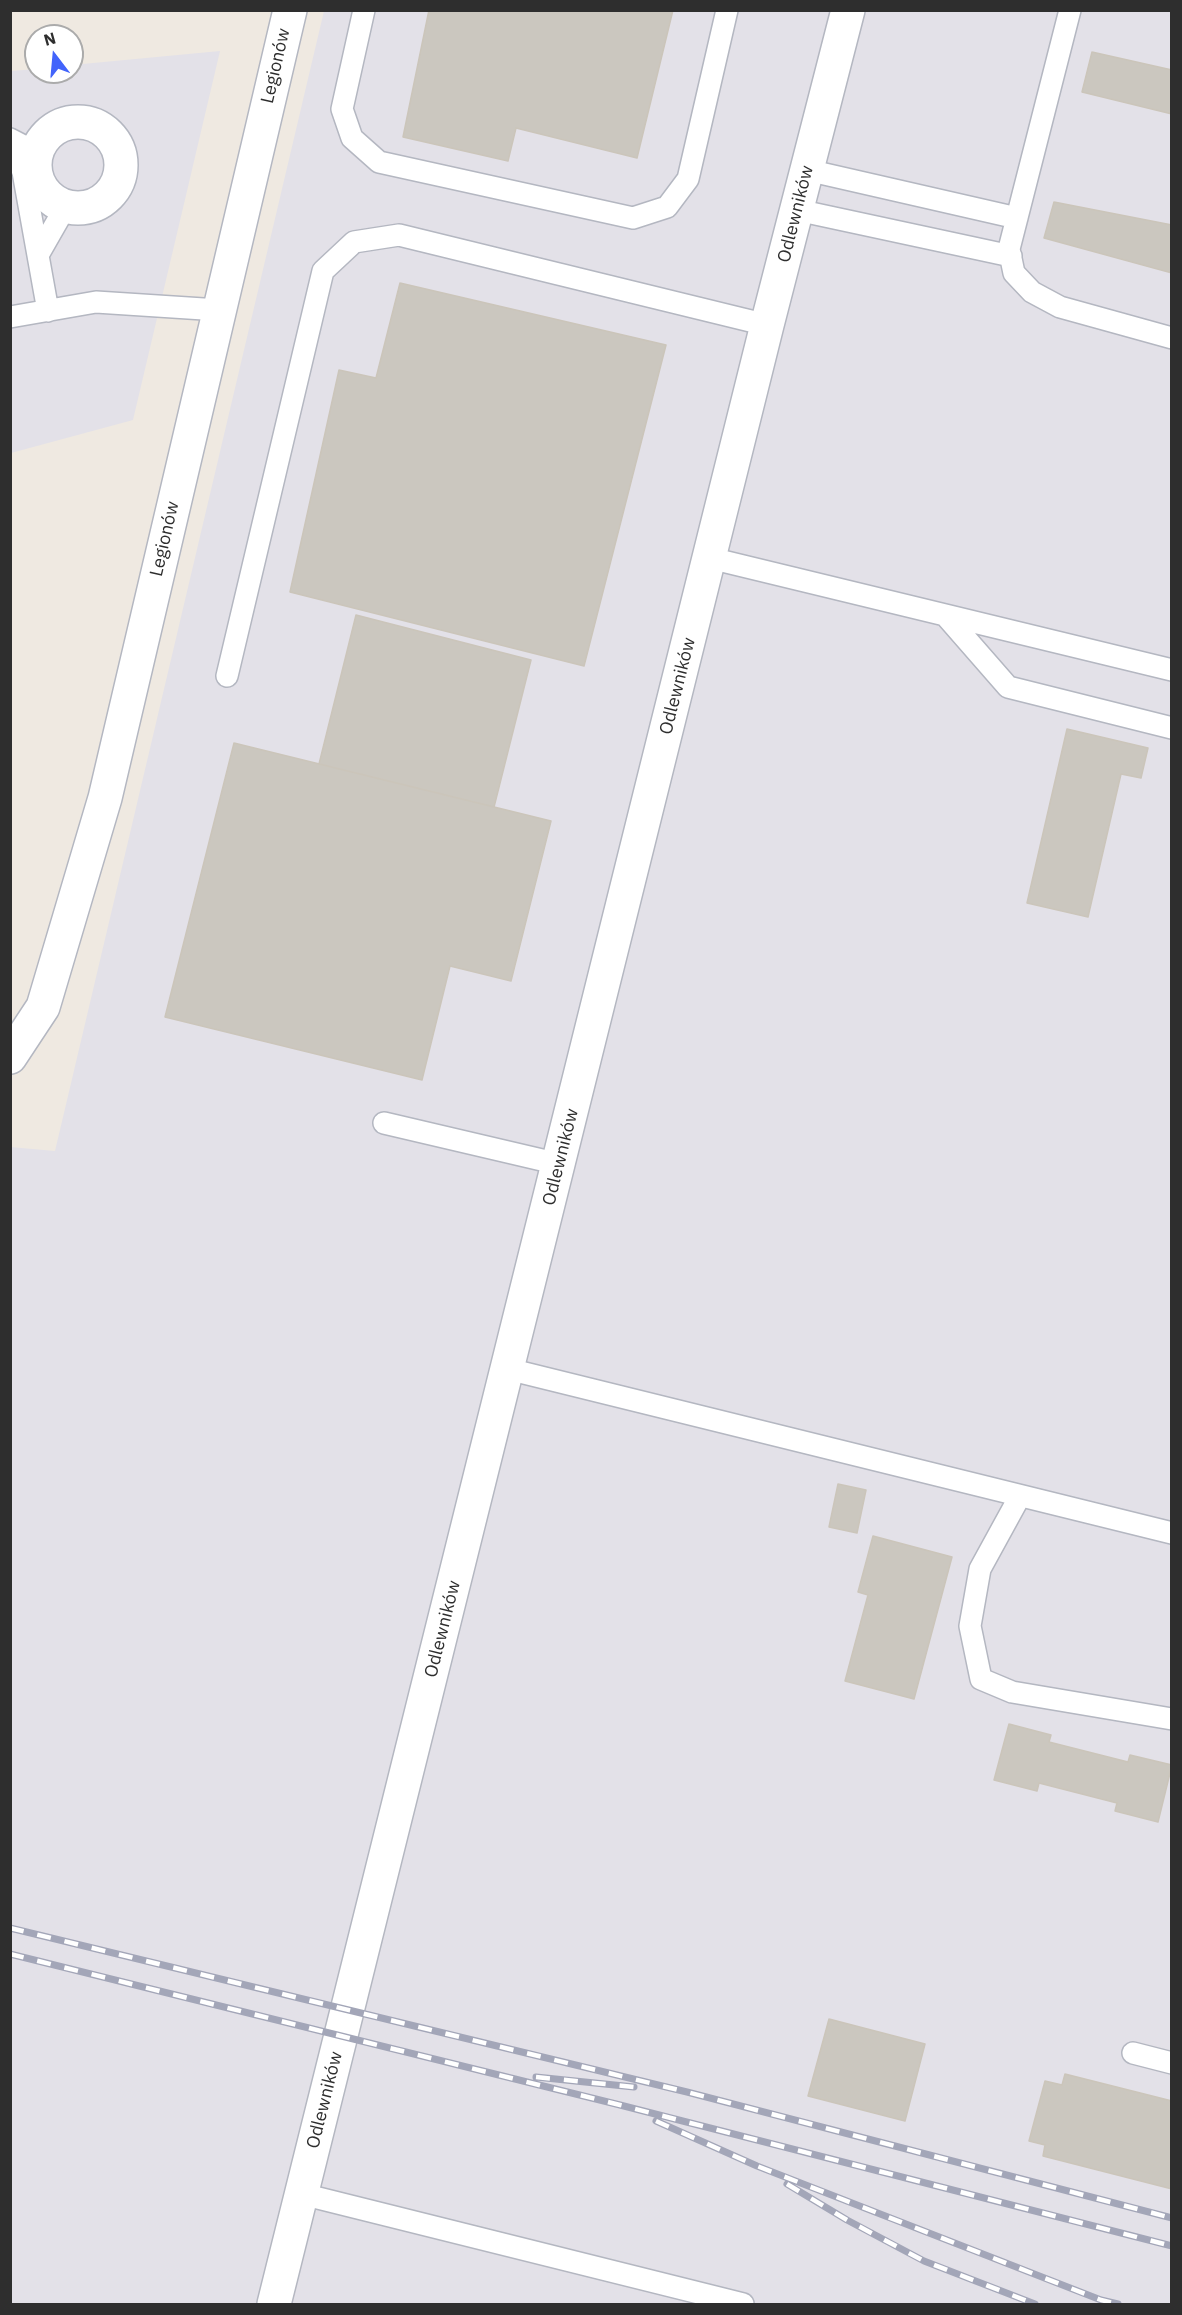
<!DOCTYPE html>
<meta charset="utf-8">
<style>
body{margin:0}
#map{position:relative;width:1182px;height:2315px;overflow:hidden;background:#efe9e1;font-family:"IBM Plex Sans",sans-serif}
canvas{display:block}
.frame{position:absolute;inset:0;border:12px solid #2e2e2e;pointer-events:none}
.north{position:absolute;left:24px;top:24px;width:60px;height:60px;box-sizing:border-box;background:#fff;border:2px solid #ababab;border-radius:50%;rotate:344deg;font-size:16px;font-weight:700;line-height:24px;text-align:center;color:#2e2e2e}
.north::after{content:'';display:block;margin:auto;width:21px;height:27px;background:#4264fb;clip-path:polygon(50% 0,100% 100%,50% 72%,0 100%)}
</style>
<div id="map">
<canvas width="1182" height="2315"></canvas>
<div class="frame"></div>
<div class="north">N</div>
</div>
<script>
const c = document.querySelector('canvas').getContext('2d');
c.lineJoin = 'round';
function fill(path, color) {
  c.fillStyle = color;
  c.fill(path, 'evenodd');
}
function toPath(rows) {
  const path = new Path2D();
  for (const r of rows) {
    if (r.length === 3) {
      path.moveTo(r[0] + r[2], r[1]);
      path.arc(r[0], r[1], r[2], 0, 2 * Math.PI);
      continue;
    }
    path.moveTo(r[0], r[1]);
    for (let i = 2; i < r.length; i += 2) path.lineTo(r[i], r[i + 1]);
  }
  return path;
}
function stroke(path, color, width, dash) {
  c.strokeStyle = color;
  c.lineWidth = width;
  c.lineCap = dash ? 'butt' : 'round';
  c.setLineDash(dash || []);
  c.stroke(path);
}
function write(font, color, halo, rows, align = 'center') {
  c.font = font + ' "IBM Plex Sans",sans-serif';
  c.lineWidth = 5;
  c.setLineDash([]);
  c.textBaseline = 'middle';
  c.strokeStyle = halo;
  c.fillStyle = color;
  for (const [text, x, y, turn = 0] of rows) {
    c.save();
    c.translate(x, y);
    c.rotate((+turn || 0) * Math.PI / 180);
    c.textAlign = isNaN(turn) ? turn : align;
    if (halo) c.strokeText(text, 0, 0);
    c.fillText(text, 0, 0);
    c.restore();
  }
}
fill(toPath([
 [324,11,1171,11,1171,2304,11,2304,10,1147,55,1151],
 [220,51,133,420,11,453,11,71,36,69,36,72,72,72,72,65]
]), '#e3e1e8');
const building = toPath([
 [429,10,673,10,637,158,516,128,508,161,403,137,429,10],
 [1092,52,1172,70,1172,114,1082,92,1092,52],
 [1054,202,1172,225,1172,273,1044,238,1054,202],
 [400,283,666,345,584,666,290,592,339,370,376,378,400,283],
 [356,615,531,660,494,807,319,764,356,615],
 [1067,729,1148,748,1141,778,1121,774,1088,917,1027,903,1067,729],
 [234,743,551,821,511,981,450,966,422,1080,165,1017,234,743],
 [838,1484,866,1490,857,1533,829,1527,838,1484],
 [873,1536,952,1557,914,1699,845,1681,868,1595,858,1592,873,1536],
 [1009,1724,1051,1735,1049,1742,1128,1762,1130,1755,1172,1765,1158,1822,1115,1811,1117,1803,1039,1783,1037,1791,994,1780,1009,1724],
 [829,2019,925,2044,905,2121,808,2096,829,2019],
 [1065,2074,1172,2101,1172,2189,1043,2156,1045,2145,1029,2141,1045,2081,1062,2085,1065,2074]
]);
fill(building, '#cbc7bf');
stroke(building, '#cbc5ba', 1.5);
const service = toPath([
 [364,10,342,109,352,138,379,162,633,218,667,207,688,179,727,10],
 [1070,10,1009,249,1014,273,1032,292,1060,307,1172,338],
 [10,139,37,153],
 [10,140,23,172,48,311],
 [807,170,1017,218],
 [797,210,1011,256],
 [38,255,66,206],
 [10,317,96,302,219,310],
 [710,558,1172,670],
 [946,616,1008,687,1172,728],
 [227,676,323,271,354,242,399,235,767,325],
 [384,1123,559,1164],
 [508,1369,1172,1533],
 [1020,1496,980,1569,970,1626,981,1679,1012,1692,1172,1719],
 [1133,2053,1172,2063],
 [302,2194,743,2304]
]);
const minor = toPath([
 [78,165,43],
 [10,1057,43,1007,105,798,290,10],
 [274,2304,767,325,848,10]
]);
stroke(service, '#b4b7c1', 24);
stroke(minor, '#b4b7c1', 36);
stroke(service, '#fff', 21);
stroke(minor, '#fff', 33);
const rail = toPath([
 [10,1928,687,2092,1172,2218],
 [10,1954,620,2105,1172,2246],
 [536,2077,634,2087],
 [656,2121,757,2166,1101,2300,1118,2304],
 [787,2184,847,2220,924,2261,1035,2304]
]);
stroke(rail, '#a3a6b8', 7);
stroke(rail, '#fff', 4.5, [14]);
write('18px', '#2e2e2e', '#fff', [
 ["Legionów",276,66,-77],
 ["Odlewników",796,214,-76],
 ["Legionów",165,539,-77],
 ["Odlewników",678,686,-76],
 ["Odlewników",561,1157,-76],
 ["Odlewników",443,1629,-76],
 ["Odlewników",325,2100,-76]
]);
</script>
